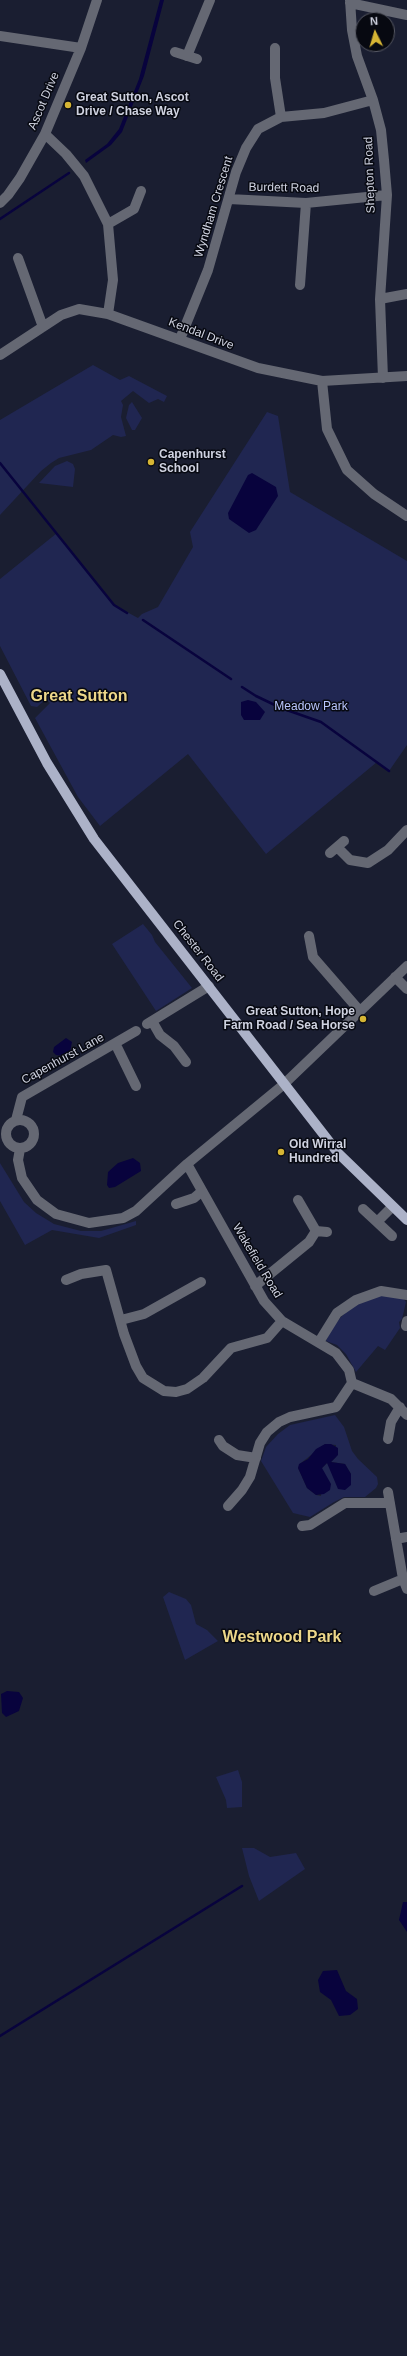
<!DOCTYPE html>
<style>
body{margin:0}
#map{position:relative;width:407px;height:2356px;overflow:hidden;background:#1a1e31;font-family:Helvetica,sans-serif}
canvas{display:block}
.north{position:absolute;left:355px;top:12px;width:40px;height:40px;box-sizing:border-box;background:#070911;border:1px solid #575964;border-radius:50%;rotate:355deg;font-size:11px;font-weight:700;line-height:16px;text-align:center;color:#cfd2e0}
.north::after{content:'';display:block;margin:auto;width:14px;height:18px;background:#d6b534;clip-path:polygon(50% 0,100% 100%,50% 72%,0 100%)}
</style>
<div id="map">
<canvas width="407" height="2356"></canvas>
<div class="north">N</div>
</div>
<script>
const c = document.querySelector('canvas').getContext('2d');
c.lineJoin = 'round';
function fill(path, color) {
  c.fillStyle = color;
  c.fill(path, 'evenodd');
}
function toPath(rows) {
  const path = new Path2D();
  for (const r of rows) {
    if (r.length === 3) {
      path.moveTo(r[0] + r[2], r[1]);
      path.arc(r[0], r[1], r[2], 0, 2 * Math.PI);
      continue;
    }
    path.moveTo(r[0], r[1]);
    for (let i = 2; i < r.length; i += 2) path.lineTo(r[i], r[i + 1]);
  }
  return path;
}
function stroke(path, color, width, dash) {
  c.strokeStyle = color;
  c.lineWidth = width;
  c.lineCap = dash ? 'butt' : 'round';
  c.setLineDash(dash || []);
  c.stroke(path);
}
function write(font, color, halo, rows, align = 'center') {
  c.font = font + ' Helvetica,sans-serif';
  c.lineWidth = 3;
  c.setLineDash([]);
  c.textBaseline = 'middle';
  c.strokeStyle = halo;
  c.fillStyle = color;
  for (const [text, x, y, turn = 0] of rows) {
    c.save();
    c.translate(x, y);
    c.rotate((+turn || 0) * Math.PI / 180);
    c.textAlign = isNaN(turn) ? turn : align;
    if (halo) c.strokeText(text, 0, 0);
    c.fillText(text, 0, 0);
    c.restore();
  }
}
fill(toPath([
 [93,365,120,380,129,376,167,396,164,402,158,399,149,403,133,391,121,401,123,405,121,417,126,436,121,437,113,435,91,450,59,458,51,463,41,471,0,515,0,420],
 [132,402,142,418,135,430,132,430,126,418,129,405],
 [267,412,278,416,290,492,407,561,407,745,389,771,377,762,266,854,188,754,100,826,78,797,35,718,50,703,46,699,37,707,31,706,0,646,0,579,57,533,114,605,138,618,142,614,158,607,193,547,190,532],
 [67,461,73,464,75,469,73,487,39,483,55,466],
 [143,924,152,935,155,942,192,988,156,1011,112,944],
 [0,1163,24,1202,36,1213,54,1224,81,1231,101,1231,136,1221,136,1225,99,1238,52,1230,25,1245,0,1201],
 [387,1294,402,1297,406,1302,402,1319,399,1322,400,1328,385,1350,378,1346,356,1372,346,1354,337,1345,326,1341,331,1329,341,1317,356,1303],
 [335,1415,344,1427,352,1451,358,1459,377,1477,378,1484,376,1488,365,1497,344,1497,334,1502,310,1517,293,1513,261,1461,266,1447,278,1434,290,1425],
 [325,1444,336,1445,336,1457,331,1462,345,1464,351,1474,327,1463,322,1468,321,1496,316,1495,307,1488,298,1468,301,1463],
 [169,1592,186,1599,191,1605,196,1624,207,1630,218,1641,185,1660,163,1597],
 [238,1770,242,1782,242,1807,227,1808,226,1800,216,1777],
 [242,1848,254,1848,270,1857,296,1853,305,1869,259,1901,249,1876]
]), '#202651');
fill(toPath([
 [160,0,164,0,144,76,122,132,111,145,86,163,85,160,107,144,119,129,139,79],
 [252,473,276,487,278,496,256,530,249,533,229,519,228,513,248,475],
 [248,700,256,702,265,712,260,720,244,720,241,715,241,702],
 [66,1038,72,1042,70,1052,64,1056,56,1055,53,1052,54,1047],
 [133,1158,140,1163,141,1171,115,1187,109,1188,107,1185,108,1172,118,1163],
 [325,1444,331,1444,338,1448,338,1455,331,1462,345,1464,351,1474,351,1485,345,1490,338,1489,327,1463,322,1468,331,1484,330,1490,324,1494,316,1495,307,1488,298,1468,299,1464,308,1459,316,1449],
 [7,1691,19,1692,23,1698,19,1711,6,1717,2,1713,1,1694],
 [403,1902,407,1902,407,1932,399,1920],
 [337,1970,346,1991,357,1999,358,2009,350,2015,339,2016,331,2000,320,1992,318,1980,323,1971]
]), '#08033d');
stroke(toPath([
 [0,219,69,173],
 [0,463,114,605,127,613],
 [143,620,231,679],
 [242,687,256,696,281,708,321,722,389,771],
 [0,2036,242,1886]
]), '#08033d', 2.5);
stroke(toPath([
 [350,0,352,30,357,56,373,100,381,130,384,160,387,195,380,299,383,378],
 [350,3,407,15],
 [0,36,81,48],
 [275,48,275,78,281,117],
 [175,52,197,59],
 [187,56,210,0],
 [45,134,66,154,84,176,108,224,113,280,108,314],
 [229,199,306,203,387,195],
 [0,203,8,195,20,178,45,134,81,48,97,0],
 [108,224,134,209,141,191],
 [18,258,43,327],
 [300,285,306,203],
 [380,299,407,294],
 [180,339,208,270,236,172,246,148,258,129,281,117,324,113,373,100],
 [0,355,61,315,79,309,108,314,258,368,322,381,407,376],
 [322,381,327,429,347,470,374,494,407,516],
 [337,847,350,860,368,863,388,850,407,830],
 [330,853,344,841],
 [309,936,313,957,359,1010],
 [395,977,407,989],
 [152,1021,160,1035,174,1046,186,1062],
 [147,1024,209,986],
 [116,1045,136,1086],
 [20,1134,14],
 [16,1120,22,1097,136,1031],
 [20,1149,18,1160,22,1178,37,1200,56,1214,89,1223,123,1218,136,1211,187,1164,283,1085,407,966],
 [187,1164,264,1301,282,1321,336,1353,349,1370,352,1383,336,1407,290,1417,279,1422,267,1432,260,1443,250,1477,242,1490,228,1506],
 [298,1200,316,1231,327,1232],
 [176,1204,194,1198,201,1192],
 [363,1209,377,1222],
 [392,1236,377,1222,392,1207],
 [66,1280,81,1274,106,1270,124,1334,136,1366,143,1378,164,1391,176,1392,187,1389,203,1378,231,1348,267,1338,282,1321],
 [255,1286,309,1242,316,1231],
 [121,1320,144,1314,201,1282],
 [406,1326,407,1321],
 [319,1342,337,1313,356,1300,381,1291,407,1295],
 [352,1383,391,1399,407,1415],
 [388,1439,391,1422,400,1407],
 [219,1440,223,1446,237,1455,256,1458],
 [388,1492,403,1579,407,1589],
 [302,1526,310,1525,345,1503,390,1503],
 [396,1539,407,1537],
 [374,1591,403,1579]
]), '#656873', 10);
stroke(toPath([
 [0,674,47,763,94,839,338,1153,407,1220]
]), '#acb2c8', 10);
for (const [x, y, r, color] of [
 [68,105,4,"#d6b534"],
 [151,462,4,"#d6b534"],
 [363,1019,4,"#d6b534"],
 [281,1152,4,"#d6b534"]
]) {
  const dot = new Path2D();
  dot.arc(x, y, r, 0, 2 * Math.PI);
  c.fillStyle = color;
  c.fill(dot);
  stroke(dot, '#070911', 1.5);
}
write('bold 12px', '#cfd2e0', '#070911', [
 ["Great Sutton, Ascot",76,98],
 ["Drive / Chase Way",76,112],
 ["Capenhurst",159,455],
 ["School",159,469],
 ["Great Sutton, Hope",355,1012,"right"],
 ["Farm Road / Sea Horse",355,1026,"right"],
 ["Old Wirral",289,1145],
 ["Hundred",289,1159]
], 'left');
write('12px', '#cfd2e0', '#070911', [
 ["Ascot Drive",44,101,-67],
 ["Shepton Road",370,175,-92],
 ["Burdett Road",284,188,1],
 ["Wyndham Crescent",214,207,-73],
 ["Kendal Drive",201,334,21],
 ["Chester Road",198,951,52],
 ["Capenhurst Lane",63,1059,-29],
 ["Wakefield Road",257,1261,59]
]);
write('12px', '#b8c5fd', '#070911', [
 ["Meadow Park",311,707]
]);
write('bold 16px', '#edd78a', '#070911', [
 ["Great Sutton",79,697],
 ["Westwood Park",282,1638]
]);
</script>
